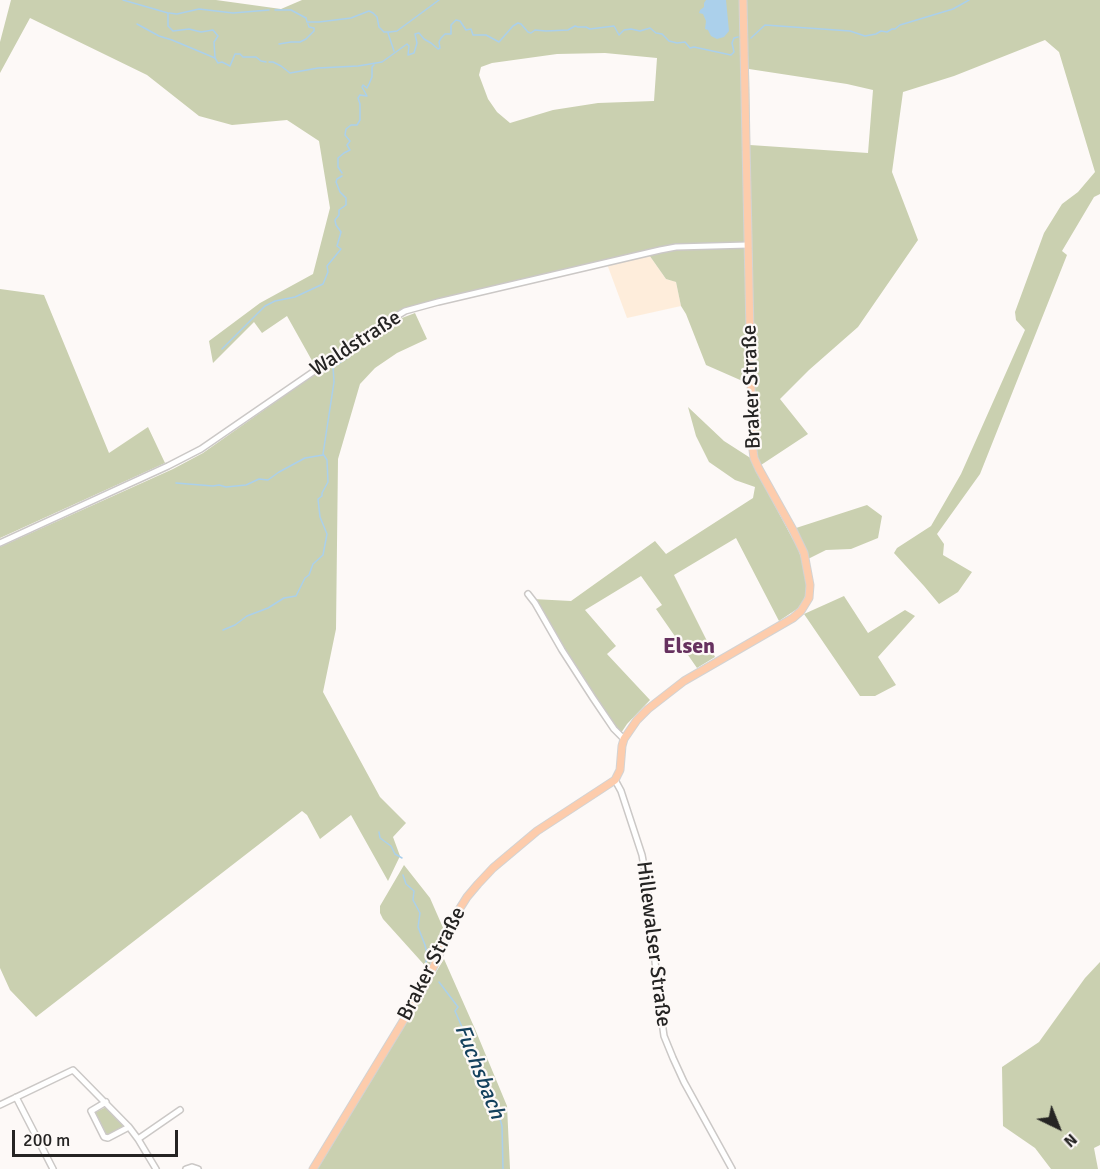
<!DOCTYPE html>
<meta charset="utf-8">
<style>
body{margin:0}
#map{position:relative;width:1100px;height:1169px;overflow:hidden;background:#fdf9f7;font-family:Signika,sans-serif}
canvas{display:block}
.north{position:absolute;left:1028px;top:1097px;width:60px;height:60px;-webkit-text-stroke:4px #fdf9f7;paint-order:stroke;rotate:137deg;font-size:16px;font-weight:700;line-height:24px;text-align:center;color:#252423}
.north::after{content:'';display:block;margin:auto;width:21px;height:27px;background:#252423;clip-path:polygon(50% 0,100% 100%,50% 72%,0 100%)}
.scale{position:absolute;left:12px;top:1130px;width:166px;height:27px;box-sizing:border-box;border:3px solid #252423;border-top:0;padding-left:8px;font-size:18px;line-height:21px;white-space:nowrap;color:#252423;-webkit-text-stroke:4px #fdf9f7;paint-order:stroke}
</style>
<div id="map">
<canvas width="1100" height="1169"></canvas>
<div class="north">N</div>
<div class="scale">200 m</div>
</div>
<script>
const c = document.querySelector('canvas').getContext('2d');
c.lineJoin = 'round';
function fill(path, color) {
  c.fillStyle = color;
  c.fill(path, 'evenodd');
}
function toPath(rows) {
  const path = new Path2D();
  for (const r of rows) {
    path.moveTo(r[0], r[1]);
    for (let i = 2; i < r.length; i += 2) path.lineTo(r[i], r[i + 1]);
  }
  return path;
}
function stroke(path, color, width, dash) {
  c.strokeStyle = color;
  c.lineWidth = width;
  c.lineCap = dash ? 'butt' : 'round';
  c.setLineDash(dash || []);
  c.stroke(path);
}
function write(font, color, halo, rows, align = 'center') {
  c.font = font + ' Signika,sans-serif';
  c.lineWidth = 4.5;
  c.setLineDash([]);
  c.textBaseline = 'middle';
  c.strokeStyle = halo;
  c.fillStyle = color;
  for (const [text, x, y, turn = 0] of rows) {
    c.save();
    c.translate(x, y);
    c.rotate((+turn || 0) * Math.PI / 180);
    c.textAlign = isNaN(turn) ? turn : align;
    if (halo) c.strokeText(text, 0, 0);
    c.fillText(text, 0, 0);
    c.restore();
  }
}
fill(toPath([
 [649,255,666,279,676,282,681,306,627,318,607,264]
]), '#feeddb');
fill(toPath([
 [11,0,216,0,281,9,302,0,1100,0,1100,194,1094,197,1062,251,1067,255,980,474,937,534,944,544,943,555,972,572,958,592,939,604,924,586,894,553,897,548,931,526,961,474,1025,330,1016,320,1015,312,1044,233,1062,204,1078,192,1095,172,1059,52,1045,40,954,76,903,92,892,172,918,240,858,327,809,370,780,399,808,434,761,465,767,477,765,487,798,549,804,566,807,586,804,601,797,609,779,621,736,538,674,575,715,657,697,668,656,609,662,605,641,576,585,610,616,646,607,654,650,700,627,724,621,733,613,726,533,599,571,601,655,541,666,554,753,498,755,487,735,480,709,462,696,436,688,407,724,441,752,459,749,428,747,383,706,365,686,314,681,306,676,282,666,279,647,252,570,269,400,310,315,366,287,316,262,333,254,322,213,363,209,341,260,303,313,274,330,208,319,141,287,120,232,125,199,116,147,75,30,18,0,73,0,42],
 [605,53,657,58,654,101,598,103,553,110,510,123,497,112,488,99,479,75,481,67,492,63,557,54],
 [749,69,847,84,873,90,868,153,750,145],
 [0,289,44,295,109,453,148,427,165,463,0,538],
 [415,313,427,339,397,353,375,368,360,384,338,459,336,629,323,692,380,797,406,823,393,837,400,856,388,881,351,815,320,839,307,815,302,811,36,1017,10,990,0,968,0,547,173,469,203,453,328,365,402,318],
 [867,505,882,516,878,538,851,549,826,550,808,559,804,546,796,528],
 [844,596,868,633,905,610,915,616,878,657,896,685,875,696,860,696,804,614],
 [404,865,430,898,444,930,428,969,383,919,380,913,380,906],
 [444,959,475,1029,507,1106,510,1169,316,1169],
 [1100,962,1100,1145,1094,1148,1098,1169,1051,1169,1035,1148,1003,1126,1002,1067,1039,1042,1085,978],
 [106,1107,123,1125,122,1128,109,1135,105,1134,95,1115,96,1112]
]), '#cad0b0');
fill(toPath([
 [706,0,726,0,729,31,724,37,717,39,711,36,708,30,705,29,706,21,703,14,699,13,700,10,704,7,704,3]
]), '#abd0eb');
stroke(toPath([
 [123,0,168,13,168,26,173,31,189,29,201,32,213,30,218,36,214,42,215,58,218,63,222,62,230,66,235,54,240,54,243,57,256,57,261,61,266,62],
 [275,10,291,10,306,18,307,22,319,22,351,18,369,11,373,13,377,17,379,27,384,32,390,32,397,31,439,0],
 [169,13,177,14,199,9,233,13,269,10],
 [137,24,159,36,172,40,215,58],
 [388,33,394,51],
 [751,38,765,25,850,31,865,36,876,34,881,31,887,32,892,29,895,29,900,25,953,9,969,0],
 [279,44,291,42,300,42,306,39,314,31,314,28,309,27,308,24],
 [269,62,273,62,281,66,290,73,318,68,358,66,382,62,407,44,409,46,408,55,414,53,417,43,415,34,419,33,424,39,431,43,438,49,440,48,439,42,441,38,445,34,451,34,451,25,456,20,460,21,466,30,471,29,473,35,486,35,499,42,513,26,518,23,521,24,528,32,531,33,535,30,546,31,568,30,575,26,578,27,586,27,590,29,614,26,619,35,624,30,631,29,640,31,650,28,656,33,662,34,669,41,677,43,685,42,690,48,694,47,731,55,734,52,732,43,734,38,738,37],
 [342,173,338,167,338,158,344,153,350,150,347,145,350,141,345,135,346,129,351,125,357,125,360,120,360,104,358,98,360,95,367,96,362,87,363,85,367,88,369,84,372,77,372,67,374,65],
 [222,349,265,306,275,301,295,297,323,284,328,272,327,266,341,249,337,246,341,232,336,225,335,220,339,215,339,210,346,205,346,198,340,192,336,182,337,179,342,176],
 [176,483,213,486,219,485,226,487,246,485,259,479,268,480,279,472,305,458,323,455],
 [223,630,235,625,247,616,268,608,284,598,296,596,305,578,309,575,313,564,323,555,327,534,320,517,318,499,322,496,322,493,328,482,327,460,323,454,334,382,333,367,350,356],
 [379,832,380,838,391,846,395,854,402,858],
 [403,875,406,884,414,891,413,900,420,913,418,927,425,945,427,953,426,963],
 [439,982,458,1007,455,1011,496,1105,502,1126,503,1169]
]), '#abd0eb', 1.5);
const minor = toPath([
 [0,543,168,466,201,449,374,330,405,311,438,302,660,250,676,247,748,245],
 [528,594,535,603,562,650,593,698,614,729,624,739],
 [615,780,621,791,642,855,647,883,659,1000,664,1036,673,1058,684,1082,732,1169],
 [16,1097,53,1169],
 [106,1102,91,1111,104,1137,108,1138,129,1127],
 [0,1105,73,1070,129,1127,138,1139,156,1169],
 [138,1139,180,1110],
 [186,1169,192,1167,198,1169]
]);
const major = toPath([
 [313,1169,425,985,439,955,455,916,467,897,478,884,493,868,537,831,615,780,620,770,622,746,624,739,637,720,648,709,684,681,793,618,801,611,809,598,810,585,804,553,793,530,759,469,754,458,753,450,752,428,743,0]
]);
stroke(minor, '#cbc8c6', 8);
stroke(major, '#d3d3d3', 9);
stroke(minor, '#fff', 5);
stroke(major, '#fdccac', 7);
write('21px', '#252423', '#fdf9f7', [
 ["Waldstraße",356,344,-33],
 ["Braker Straße",752,387,-92],
 ["Hillewalser Straße",653,944,83],
 ["Braker Straße",432,964,-63]
]);
write('bold 22px', '#66315f', '#fdf9f7', [
 ["Elsen",689,647]
]);
write('italic 22px', '#14415d', '#fdf9f7', [
 ["Fuchsbach",479,1072,68]
]);
</script>
